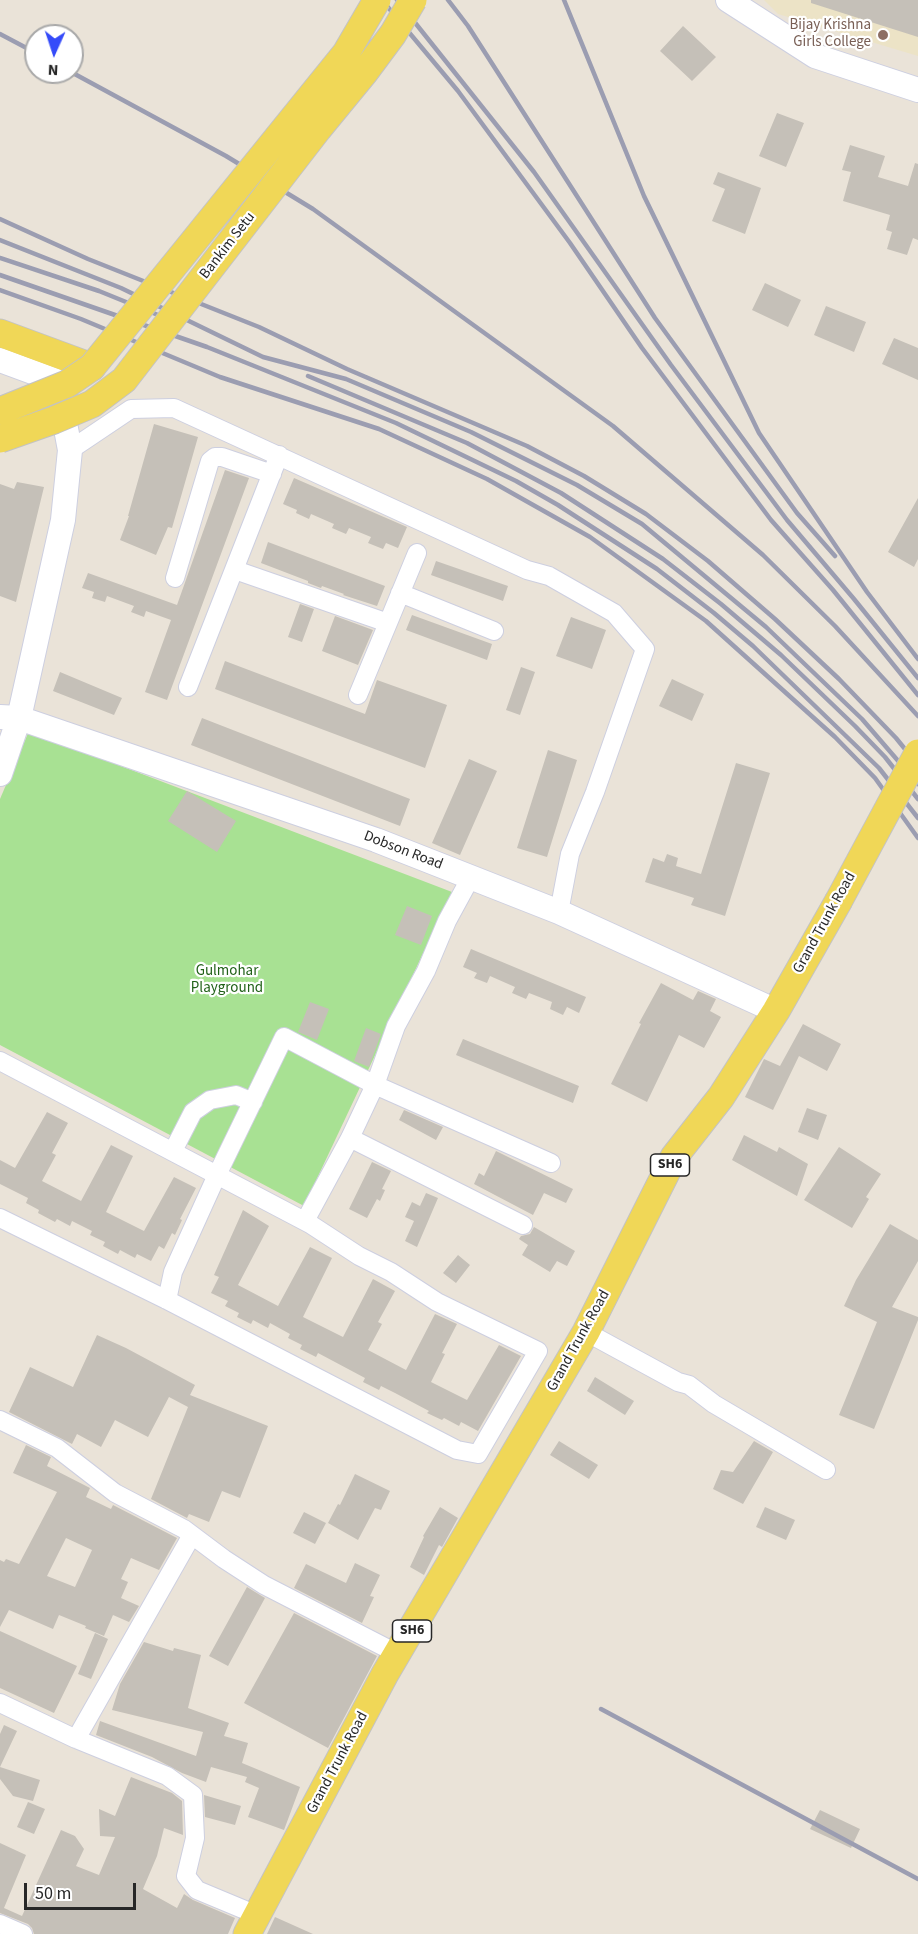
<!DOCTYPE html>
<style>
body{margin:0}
#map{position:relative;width:918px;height:1934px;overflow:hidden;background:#eae3d8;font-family:"Source Sans 3",sans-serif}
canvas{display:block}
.north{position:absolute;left:24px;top:24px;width:60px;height:60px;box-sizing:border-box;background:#fff;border:2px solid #a9a9a9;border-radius:50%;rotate:183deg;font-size:16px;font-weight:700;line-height:24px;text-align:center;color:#272727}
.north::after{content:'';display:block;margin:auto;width:21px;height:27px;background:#354bf9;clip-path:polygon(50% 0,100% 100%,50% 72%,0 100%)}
.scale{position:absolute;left:24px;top:1883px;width:112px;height:27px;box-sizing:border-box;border:3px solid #272727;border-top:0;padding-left:8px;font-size:18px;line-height:21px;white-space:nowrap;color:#272727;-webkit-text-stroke:4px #fff;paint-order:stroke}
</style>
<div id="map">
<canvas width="918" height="1934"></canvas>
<div class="north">N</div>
<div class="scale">50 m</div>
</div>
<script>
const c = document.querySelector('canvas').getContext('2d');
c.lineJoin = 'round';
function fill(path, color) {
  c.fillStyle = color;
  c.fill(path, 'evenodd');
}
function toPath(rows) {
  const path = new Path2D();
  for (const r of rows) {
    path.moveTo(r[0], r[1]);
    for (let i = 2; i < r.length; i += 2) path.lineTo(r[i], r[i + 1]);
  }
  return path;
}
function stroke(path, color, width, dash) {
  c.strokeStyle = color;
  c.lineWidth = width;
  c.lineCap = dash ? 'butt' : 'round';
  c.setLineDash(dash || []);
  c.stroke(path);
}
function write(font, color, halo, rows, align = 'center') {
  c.font = font + ' "Source Sans 3",sans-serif';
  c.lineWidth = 4.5;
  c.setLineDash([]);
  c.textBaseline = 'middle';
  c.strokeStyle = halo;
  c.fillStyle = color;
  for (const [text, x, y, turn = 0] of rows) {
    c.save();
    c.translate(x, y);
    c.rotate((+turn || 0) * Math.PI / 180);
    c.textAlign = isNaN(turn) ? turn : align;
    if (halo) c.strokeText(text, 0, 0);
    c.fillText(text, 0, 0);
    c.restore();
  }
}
fill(toPath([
 [764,0,918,0,918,56,778,14]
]), '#ece3c6');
fill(toPath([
 [29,731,452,892,304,1206,0,1045,0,799]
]), '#a8e193');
fill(toPath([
 [811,0,918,0,918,37,811,3],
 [683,26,716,57,692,81,660,51],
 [777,113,804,123,786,167,759,156],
 [850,145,885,156,878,177,908,186,915,163,918,164,918,240,913,238,907,255,887,249,892,232,886,230,890,215,843,201,851,172,842,170],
 [718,172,761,188,745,234,712,221,725,189,713,184],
 [765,283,801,300,788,327,752,310],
 [826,306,866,322,854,352,814,335],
 [894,338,918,348,918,380,882,364],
 [154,424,198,437,172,528,168,527,156,555,120,540,129,516,128,516],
 [225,470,249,478,167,700,145,692,171,620,146,611,144,617,131,612,134,606,107,596,105,602,92,598,94,592,82,588,88,573,177,605],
 [294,478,407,527,398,548,386,543,383,549,368,543,371,537,349,528,346,534,332,528,334,524,311,514,309,519,296,513,297,510,283,504],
 [17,482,44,487,16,602,0,596,0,484,14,489],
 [918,498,918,559,914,567,888,552],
 [268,542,385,586,377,606,343,595,344,594,322,586,321,588,308,583,308,581,261,563],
 [436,561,508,586,503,601,431,575],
 [300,604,314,609,302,642,288,637],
 [412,615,492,644,487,660,406,630],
 [335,616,373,630,358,665,322,651],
 [571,617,606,630,592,669,556,656],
 [225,661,365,714,377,680,447,705,425,768,215,689],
 [521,667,535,672,520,715,506,710],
 [60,672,122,698,114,715,53,691],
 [672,679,704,694,692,721,659,706],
 [202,718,410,799,400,826,191,745],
 [548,750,577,760,547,857,517,848],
 [469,759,497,771,460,855,432,843],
 [736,763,770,773,725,916,691,905,694,898,645,882,653,858,664,862,667,854,678,858,676,866,701,874],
 [187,791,236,821,217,852,168,821],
 [407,906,432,916,421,945,395,935],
 [471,949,586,997,579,1013,567,1007,563,1015,550,1009,552,1002,529,993,526,999,512,993,515,987,490,976,487,983,474,978,477,973,463,967],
 [661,983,693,1000,698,991,716,999,710,1011,721,1017,704,1048,679,1035,647,1102,611,1084,641,1024,639,1023],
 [310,1002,329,1009,317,1040,298,1032],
 [803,1024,841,1044,827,1071,799,1056,773,1110,745,1097,764,1059,780,1066],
 [366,1028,381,1034,369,1067,354,1061],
 [463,1039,579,1086,573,1103,456,1055],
 [807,1108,827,1115,818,1140,798,1132],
 [404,1110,443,1127,436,1140,399,1120],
 [47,1112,68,1123,52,1153,56,1155,42,1181,81,1201,111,1145,133,1156,106,1212,144,1231,174,1177,196,1188,180,1219,182,1220,175,1235,172,1233,164,1249,159,1246,151,1261,137,1254,135,1258,120,1250,118,1254,103,1246,105,1242,90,1235,92,1231,72,1221,70,1226,57,1219,55,1222,38,1213,39,1210,26,1203,28,1198,0,1184,0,1160,15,1168],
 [744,1135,777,1152,779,1147,808,1164,797,1196,732,1160],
 [839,1147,881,1174,866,1197,869,1199,852,1228,804,1200],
 [496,1151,573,1189,566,1203,544,1193,533,1215,474,1184,479,1173,484,1176],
 [372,1162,391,1171,382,1189,385,1190,380,1201,377,1199,367,1218,349,1209],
 [426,1193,438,1198,417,1247,405,1241,414,1221,405,1217,412,1202,420,1206],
 [243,1210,269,1226,238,1285,278,1306,310,1247,332,1258,303,1317,343,1337,373,1279,395,1291,378,1322,382,1324,368,1350,406,1370,435,1314,457,1324,442,1353,445,1354,431,1382,467,1400,499,1345,521,1356,478,1431,461,1422,459,1426,444,1418,442,1420,427,1413,429,1411,395,1393,381,1386,379,1390,363,1382,365,1378,318,1353,316,1357,300,1349,302,1345,288,1338,290,1334,270,1323,268,1328,253,1320,251,1324,237,1317,239,1313,225,1306,228,1301,211,1293,219,1277,214,1275],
 [890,1224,918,1240,918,1261,892,1307,918,1317,918,1320,874,1429,839,1415,877,1322,844,1306,856,1280],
 [534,1227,575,1251,567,1266,557,1261,550,1272,522,1255,528,1245,519,1239,521,1236,530,1234],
 [458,1255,470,1265,456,1283,443,1273],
 [97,1335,126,1348,195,1385,190,1395,268,1426,240,1498,222,1491,209,1522,189,1514,187,1518,151,1499,188,1407,169,1397,148,1437,115,1420,101,1447,77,1434,72,1444,9,1412,30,1367,73,1387],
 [595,1377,634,1401,625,1415,587,1391],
 [559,1441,598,1465,589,1479,550,1455],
 [754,1441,773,1452,743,1504,713,1489,721,1470,733,1472],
 [26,1445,51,1457,47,1466,90,1488,86,1497,111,1509,113,1505,177,1538,159,1570,131,1558,121,1579,128,1582,121,1598,139,1606,129,1622,113,1615,104,1636,85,1628,86,1626,59,1615,53,1629,9,1610,0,1627,0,1560,4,1562,6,1559,19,1564,57,1492,13,1473],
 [66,1538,92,1550,75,1587,47,1576],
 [355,1474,390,1491,381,1510,375,1508,358,1540,328,1523,338,1504,340,1505],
 [440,1507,458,1518,442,1547,439,1545,424,1575,410,1567,424,1537,423,1536],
 [765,1507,795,1520,786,1540,756,1527],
 [304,1512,326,1523,315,1544,293,1533],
 [355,1563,380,1575,370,1596,374,1597,362,1623,294,1588,306,1564,346,1583],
 [247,1587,265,1598,228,1666,209,1656],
 [294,1613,377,1656,328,1748,244,1703],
 [0,1631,77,1666,54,1713,0,1688],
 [95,1633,108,1639,91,1679,78,1674],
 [144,1642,173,1651,174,1648,201,1655,188,1708,229,1723,224,1736,248,1743,242,1763,300,1787,284,1830,248,1817,259,1788,245,1782,247,1777,211,1767,206,1782,182,1773,152,1757,96,1735,100,1721,196,1756,203,1732,112,1710,120,1684],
 [4,1725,17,1731,0,1767,0,1734],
 [0,1767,40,1780,33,1801,13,1796,0,1779],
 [131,1777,172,1793,182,1801,183,1835,164,1828,157,1856,143,1889,177,1908,184,1894,193,1900,235,1918,228,1934,34,1934,32,1928,28,1924,0,1913,0,1843,26,1855,4,1908,22,1916,61,1830,75,1836,84,1849,76,1866,99,1875,115,1837,100,1836,99,1809,115,1816],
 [204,1795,241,1806,235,1825,205,1817],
 [28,1802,45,1809,34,1834,17,1827],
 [820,1810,860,1829,851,1848,810,1829],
 [275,1917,313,1934,267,1934]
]), '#c5c0b8');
const street = toPath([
 [70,450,131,409,174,408,527,570,549,576,614,613,645,649,595,792,570,854,559,912],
 [235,570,388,623,358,695],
 [175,578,210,461,215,457,222,457,272,474],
 [400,593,494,631],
 [388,623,417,553],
 [188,687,279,455],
 [0,1061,310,1224,359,1256,391,1272,437,1302,538,1351,478,1454,457,1450,167,1300,0,1218],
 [350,1138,523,1225],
 [173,1151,193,1112,210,1100,236,1095,253,1102],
 [305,1221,350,1138,375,1085,396,1026,426,971,447,921,471,877],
 [167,1300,173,1272,217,1175,284,1037,375,1085,551,1163],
 [586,1332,678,1382,689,1385,714,1404,826,1470],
 [0,1420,57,1448,115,1493,184,1529,224,1559,264,1585,398,1654],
 [0,1703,76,1739,167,1776,193,1795,195,1838,186,1876,197,1890,257,1915],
 [76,1739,192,1535],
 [0,1924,23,1934]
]);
const secondary = toPath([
 [728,0,815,56,918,90],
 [0,360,57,381,70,450,63,520,19,718,0,774],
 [0,717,19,718,376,840,559,912,776,1011]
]);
const primary = toPath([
 [0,333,92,367],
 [247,1934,385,1674,586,1332,674,1157,721,1097,776,1011,838,902]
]);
stroke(street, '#cdcfe0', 20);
stroke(secondary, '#cdcfe0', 26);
stroke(primary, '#c3c3c3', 29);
stroke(street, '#fff', 18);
stroke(secondary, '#fff', 24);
stroke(primary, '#f0d757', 27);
stroke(toPath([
 [382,0,458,91,570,243,642,348,771,520,833,590,918,695],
 [397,0,534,172,671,365,787,520,854,599,918,678],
 [448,0,468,26,655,318,797,513,835,556],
 [564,0,644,196,759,433,867,592,918,659],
 [0,34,36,53],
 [71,72,226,156,313,209,613,426,763,555,835,626,918,716],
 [0,219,88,259,259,327,347,369,527,446,584,476,646,514,708,561,775,619,839,679,896,738,918,765],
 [0,240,121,288,263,357,346,379,471,432,577,485,642,524,766,627,862,719,918,784],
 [0,258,99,291,158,315],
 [0,275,207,347,396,423,516,481,558,505,657,569,714,613,753,646,879,768,918,818],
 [0,290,81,319,220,377,379,429,487,479,590,537,706,621,835,737,875,778,918,838],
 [308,376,467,443,561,493,663,559,721,604,781,655,855,726,885,757,918,799],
 [601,1709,918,1879]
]), '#9b9db1', 4.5);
const primaryBridge = toPath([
 [0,411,67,384,92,367,346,53,377,0],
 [0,439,54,420,92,404,124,380,318,129,364,73,393,34,413,0],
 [838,902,918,753]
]);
stroke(primaryBridge, '#c3c3c3', 29, []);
stroke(primaryBridge, '#f0d757', 27);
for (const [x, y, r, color] of [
 [883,35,6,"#8d6e63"]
]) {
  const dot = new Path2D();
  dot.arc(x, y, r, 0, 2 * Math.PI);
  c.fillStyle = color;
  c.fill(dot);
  stroke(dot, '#fff', 2);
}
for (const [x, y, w] of [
 [670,1165,39],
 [412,1631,39]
]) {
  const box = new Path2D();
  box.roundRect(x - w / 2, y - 11, w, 22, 4.5);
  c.fillStyle = '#fff';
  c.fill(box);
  stroke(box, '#272727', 1.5);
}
write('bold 14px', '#272727', null, [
 ["SH6",670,1165],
 ["SH6",412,1631]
]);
write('15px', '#785e54', '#fff', [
 ["Bijay Krishna",871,26],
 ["Girls College",871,43]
], 'right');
write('15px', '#272727', '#fff', [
 ["Bankim Setu",228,246,-52],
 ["Dobson Road",403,851,21],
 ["Grand Trunk Road",825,923,-61],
 ["Grand Trunk Road",579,1341,-61],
 ["Grand Trunk Road",338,1763,-62]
]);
write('15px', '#226219', '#fff', [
 ["Gulmohar",227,972],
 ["Playground",227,989]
]);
</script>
